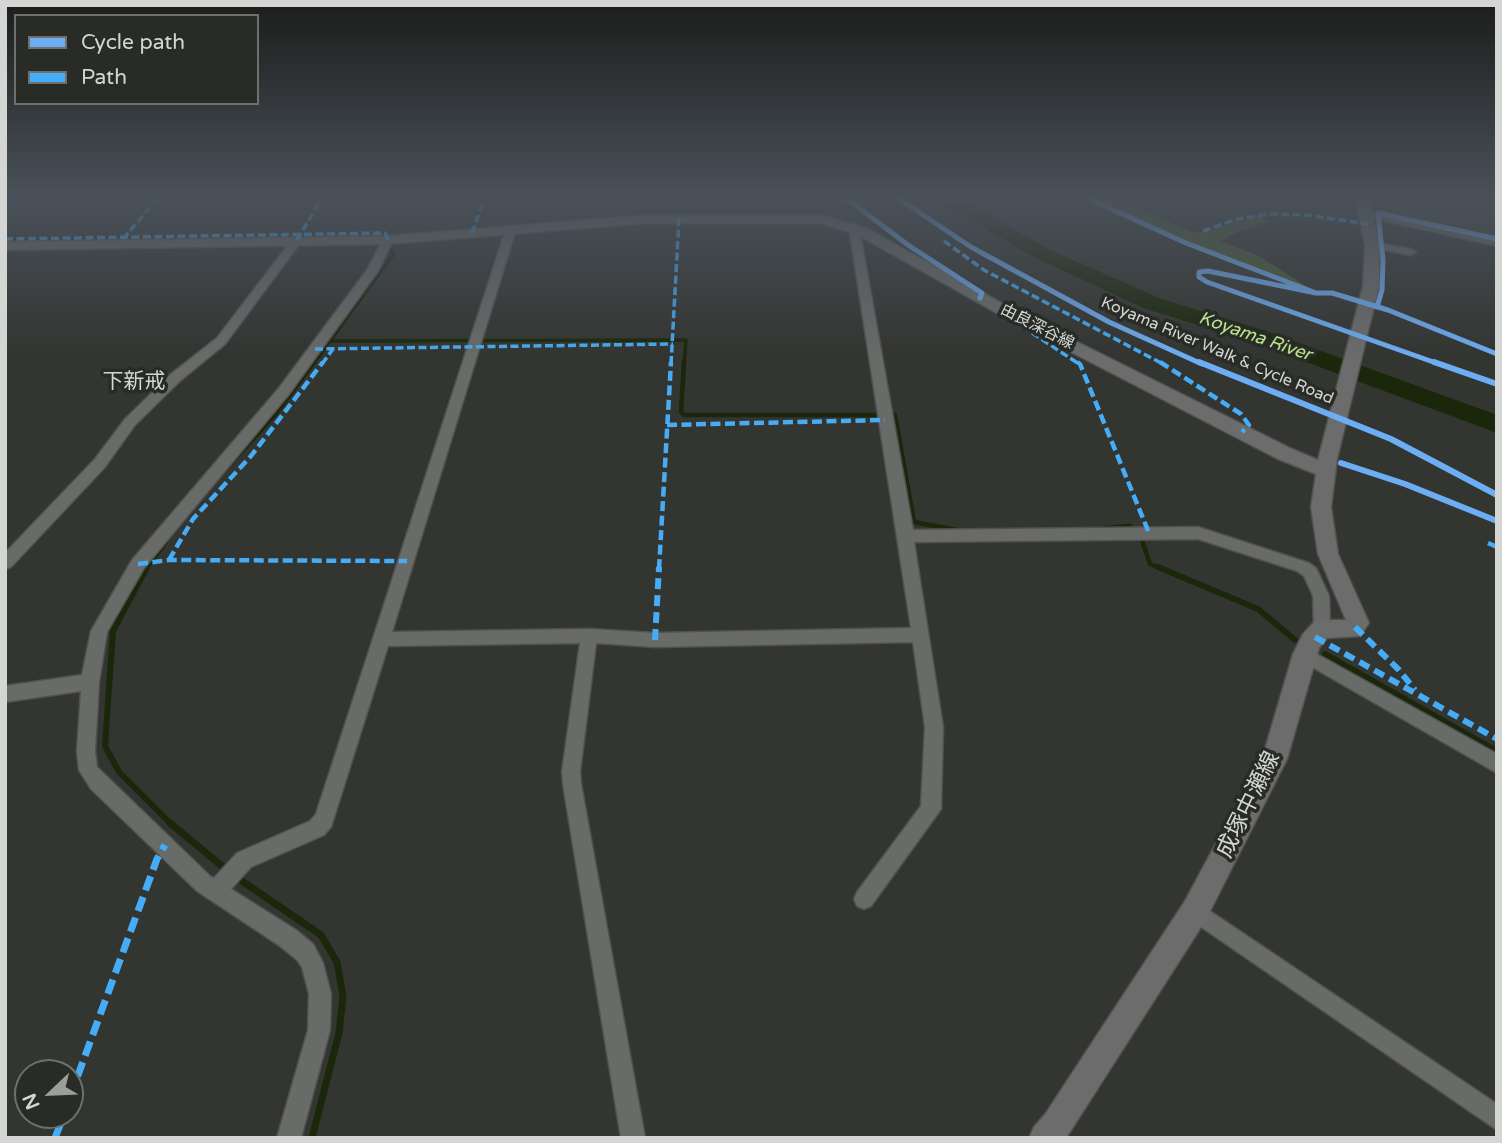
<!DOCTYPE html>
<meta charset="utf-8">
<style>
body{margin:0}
#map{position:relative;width:1502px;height:1143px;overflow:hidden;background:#333531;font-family:"Varela Round",sans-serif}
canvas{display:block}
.frame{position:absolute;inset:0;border:7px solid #d3d6d2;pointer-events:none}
.legend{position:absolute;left:14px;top:14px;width:245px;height:91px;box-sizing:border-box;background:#292c26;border:2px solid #6d706b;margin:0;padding:9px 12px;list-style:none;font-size:21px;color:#d3d6d2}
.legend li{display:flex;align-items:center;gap:14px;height:35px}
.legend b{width:35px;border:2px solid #6d706b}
.north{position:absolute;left:14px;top:1059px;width:70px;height:70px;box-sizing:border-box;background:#292c26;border:2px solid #6d706b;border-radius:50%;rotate:247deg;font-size:19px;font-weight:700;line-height:28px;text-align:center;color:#d3d6d2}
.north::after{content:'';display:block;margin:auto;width:24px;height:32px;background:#9b9e9a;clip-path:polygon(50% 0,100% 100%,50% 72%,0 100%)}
</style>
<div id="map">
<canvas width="1502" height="1143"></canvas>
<div class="frame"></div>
<ul class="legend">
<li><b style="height:9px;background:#6dadf4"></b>Cycle path</li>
<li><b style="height:9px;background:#46acf6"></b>Path</li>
</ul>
<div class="north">N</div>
</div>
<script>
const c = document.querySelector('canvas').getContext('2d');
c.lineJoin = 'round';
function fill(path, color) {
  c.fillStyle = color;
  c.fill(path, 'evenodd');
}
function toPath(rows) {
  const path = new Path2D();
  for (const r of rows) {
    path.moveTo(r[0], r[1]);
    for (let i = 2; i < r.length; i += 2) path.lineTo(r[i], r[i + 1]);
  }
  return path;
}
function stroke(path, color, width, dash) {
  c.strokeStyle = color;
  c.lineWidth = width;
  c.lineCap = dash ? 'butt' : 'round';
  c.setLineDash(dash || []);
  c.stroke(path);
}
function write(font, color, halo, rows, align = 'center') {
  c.font = font + ' "Varela Round","Noto Sans JP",sans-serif';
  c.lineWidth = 7;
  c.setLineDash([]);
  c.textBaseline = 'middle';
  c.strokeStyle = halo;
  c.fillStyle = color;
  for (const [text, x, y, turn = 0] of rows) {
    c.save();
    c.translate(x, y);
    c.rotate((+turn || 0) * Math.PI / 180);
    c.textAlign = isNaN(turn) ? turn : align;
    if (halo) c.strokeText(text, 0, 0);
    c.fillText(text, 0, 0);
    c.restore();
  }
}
fill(toPath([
 [1378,198,1497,198,1497,238,1381,211]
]), '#3a3f34');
fill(toPath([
 [1091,198,1114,198,1193,232,1203,232,1233,222,1261,217,1269,222,1235,233,1221,241,1259,256,1312,290,1220,256]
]), '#465a32');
stroke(toPath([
 [132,240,219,239],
 [5,241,114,240],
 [330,341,686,340,684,364],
 [313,364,393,255,391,249]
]), '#1a270a', 3.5);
stroke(toPath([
 [684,362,681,412,684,415,895,415,914,522,962,531],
 [223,472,278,411,314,362],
 [1105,528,1130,526],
 [1142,540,1150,564,1162,569],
 [146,569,166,542]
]), '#1a270a', 4.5);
stroke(toPath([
 [147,567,113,631,105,746,119,772,172,825],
 [1158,567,1258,609,1295,640],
 [1325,654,1497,751]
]), '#1a270a', 6);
stroke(toPath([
 [170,823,228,871],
 [236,877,321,935,337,962,343,996,339,1033,312,1138]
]), '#1a270a', 7);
fill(toPath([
 [937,198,959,198,1050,250,1159,298,1266,331,1497,415,1497,433,1250,341,1143,308,1036,258,939,202,937,198]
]), '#1a270a');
const street = toPath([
 [1366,211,1497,240,1497,246,1362,216,1361,214,1366,211],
 [854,224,859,227,913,530,1198,527,1309,563,1316,568,1329,596,1330,629,1328,634,1322,636,1316,634,1314,629,1313,596,1304,576,1297,571,1198,539,914,542,943,727,941,809,871,906,864,909,857,906,854,899,857,892,921,806,925,727,913,642,655,647,596,643,580,772,581,784,645,1138,621,1138,563,784,562,772,580,643,388,646,331,827,324,835,251,867,231,889,296,930,313,944,323,963,331,994,330,1030,301,1138,277,1138,308,1030,309,994,302,967,297,960,280,946,197,891,91,789,79,770,77,751,81,691,5,702,5,686,82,675,91,631,132,560,279,388,367,270,384,238,392,238,393,240,378,271,289,394,144,568,107,632,99,682,95,751,97,767,211,877,214,878,237,853,310,821,316,814,506,229,511,226,516,229,392,632,589,629,655,633,911,628,849,227,854,224],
 [291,241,300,243,225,344,181,380,135,425,105,467,11,567,5,569,5,553,95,459,125,419,171,374,217,338,291,241],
 [1372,242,1411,249,1416,252,1411,255,1368,247,1368,243,1372,242],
 [1304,647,1497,754,1497,773,1298,659,1296,654,1298,649,1304,647],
 [1195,901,1497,1104,1497,1130,1188,918,1185,911,1188,904,1195,901]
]);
const secondary = toPath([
 [1355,198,1369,198,1379,245,1379,286,1337,459,1331,507,1338,554,1369,623,1360,636,1327,638,1319,648,1287,759,1205,921,1066,1138,1029,1138,1034,1127,1046,1113,1185,901,1263,756,1293,654,1303,634,1314,622,1322,620,1346,620,1318,554,1311,507,1316,474,1278,459,1011,321,858,235,821,223,647,223,388,244,5,250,5,242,388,236,647,215,822,215,868,229,1023,315,1292,449,1318,460,1363,286,1365,245,1355,198]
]);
stroke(street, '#50514f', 3);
stroke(secondary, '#50514f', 3);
fill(street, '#696b69');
fill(secondary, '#6b6c6b');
stroke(toPath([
 [1203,231,1237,219,1270,214,1307,215,1368,224],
 [472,233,485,198],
 [5,239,385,233,388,240],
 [123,239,158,198],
 [297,240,322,198],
 [944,241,984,270,1163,364],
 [1017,318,1017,323,1079,364],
 [315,349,673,344],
 [322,364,333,349],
 [671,364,679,219]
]), '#46acf6', 3.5, [8, 3.5]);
stroke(toPath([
 [1077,362,1080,364,1149,533],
 [1160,362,1241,414,1249,425,1242,432],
 [667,425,885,420],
 [1488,543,1497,547],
 [169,560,193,519,251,456,323,362],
 [138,564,169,560,407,561],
 [659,569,671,362]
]), '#46acf6', 4.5, [10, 4.5]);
stroke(toPath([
 [1355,627,1399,670,1415,690],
 [1315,637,1497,739],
 [655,640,659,567]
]), '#46acf6', 6, [11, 6]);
stroke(toPath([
 [70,1097,157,859,165,845],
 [55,1138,64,1115]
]), '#46acf6', 7, [15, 7]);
stroke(toPath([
 [846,198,908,245,982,293,980,298],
 [898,198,971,247,1109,322,1202,364],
 [1087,198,1186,243,1316,293,1208,271,1199,272,1199,277,1207,282,1439,364],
 [1316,293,1332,293,1388,310,1497,354],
 [1377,307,1382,290,1383,260,1378,213,1497,239]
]), '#6dadf4', 5);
stroke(toPath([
 [1199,362,1391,439,1497,495],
 [1434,362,1497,384],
 [1341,463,1405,484,1497,521]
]), '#6dadf4', 6);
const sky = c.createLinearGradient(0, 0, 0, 358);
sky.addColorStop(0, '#1c1d1b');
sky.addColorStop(0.55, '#4a515a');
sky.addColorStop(1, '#4a515a00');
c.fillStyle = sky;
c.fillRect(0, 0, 1502, 358);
write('16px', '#d3d6d2', '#292c26', [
 ["由良深谷線",1037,327,27],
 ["Koyama River Walk & Cycle Road",1217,351,23]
]);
write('italic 18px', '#b9e48c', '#292c26', [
 ["Koyama River",1255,337,19]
]);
write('21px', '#d3d6d2', '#292c26', [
 ["下新戒",134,382]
]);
write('23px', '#d3d6d2', '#292c26', [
 ["成塚中瀬線",1249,805,-64]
]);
</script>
